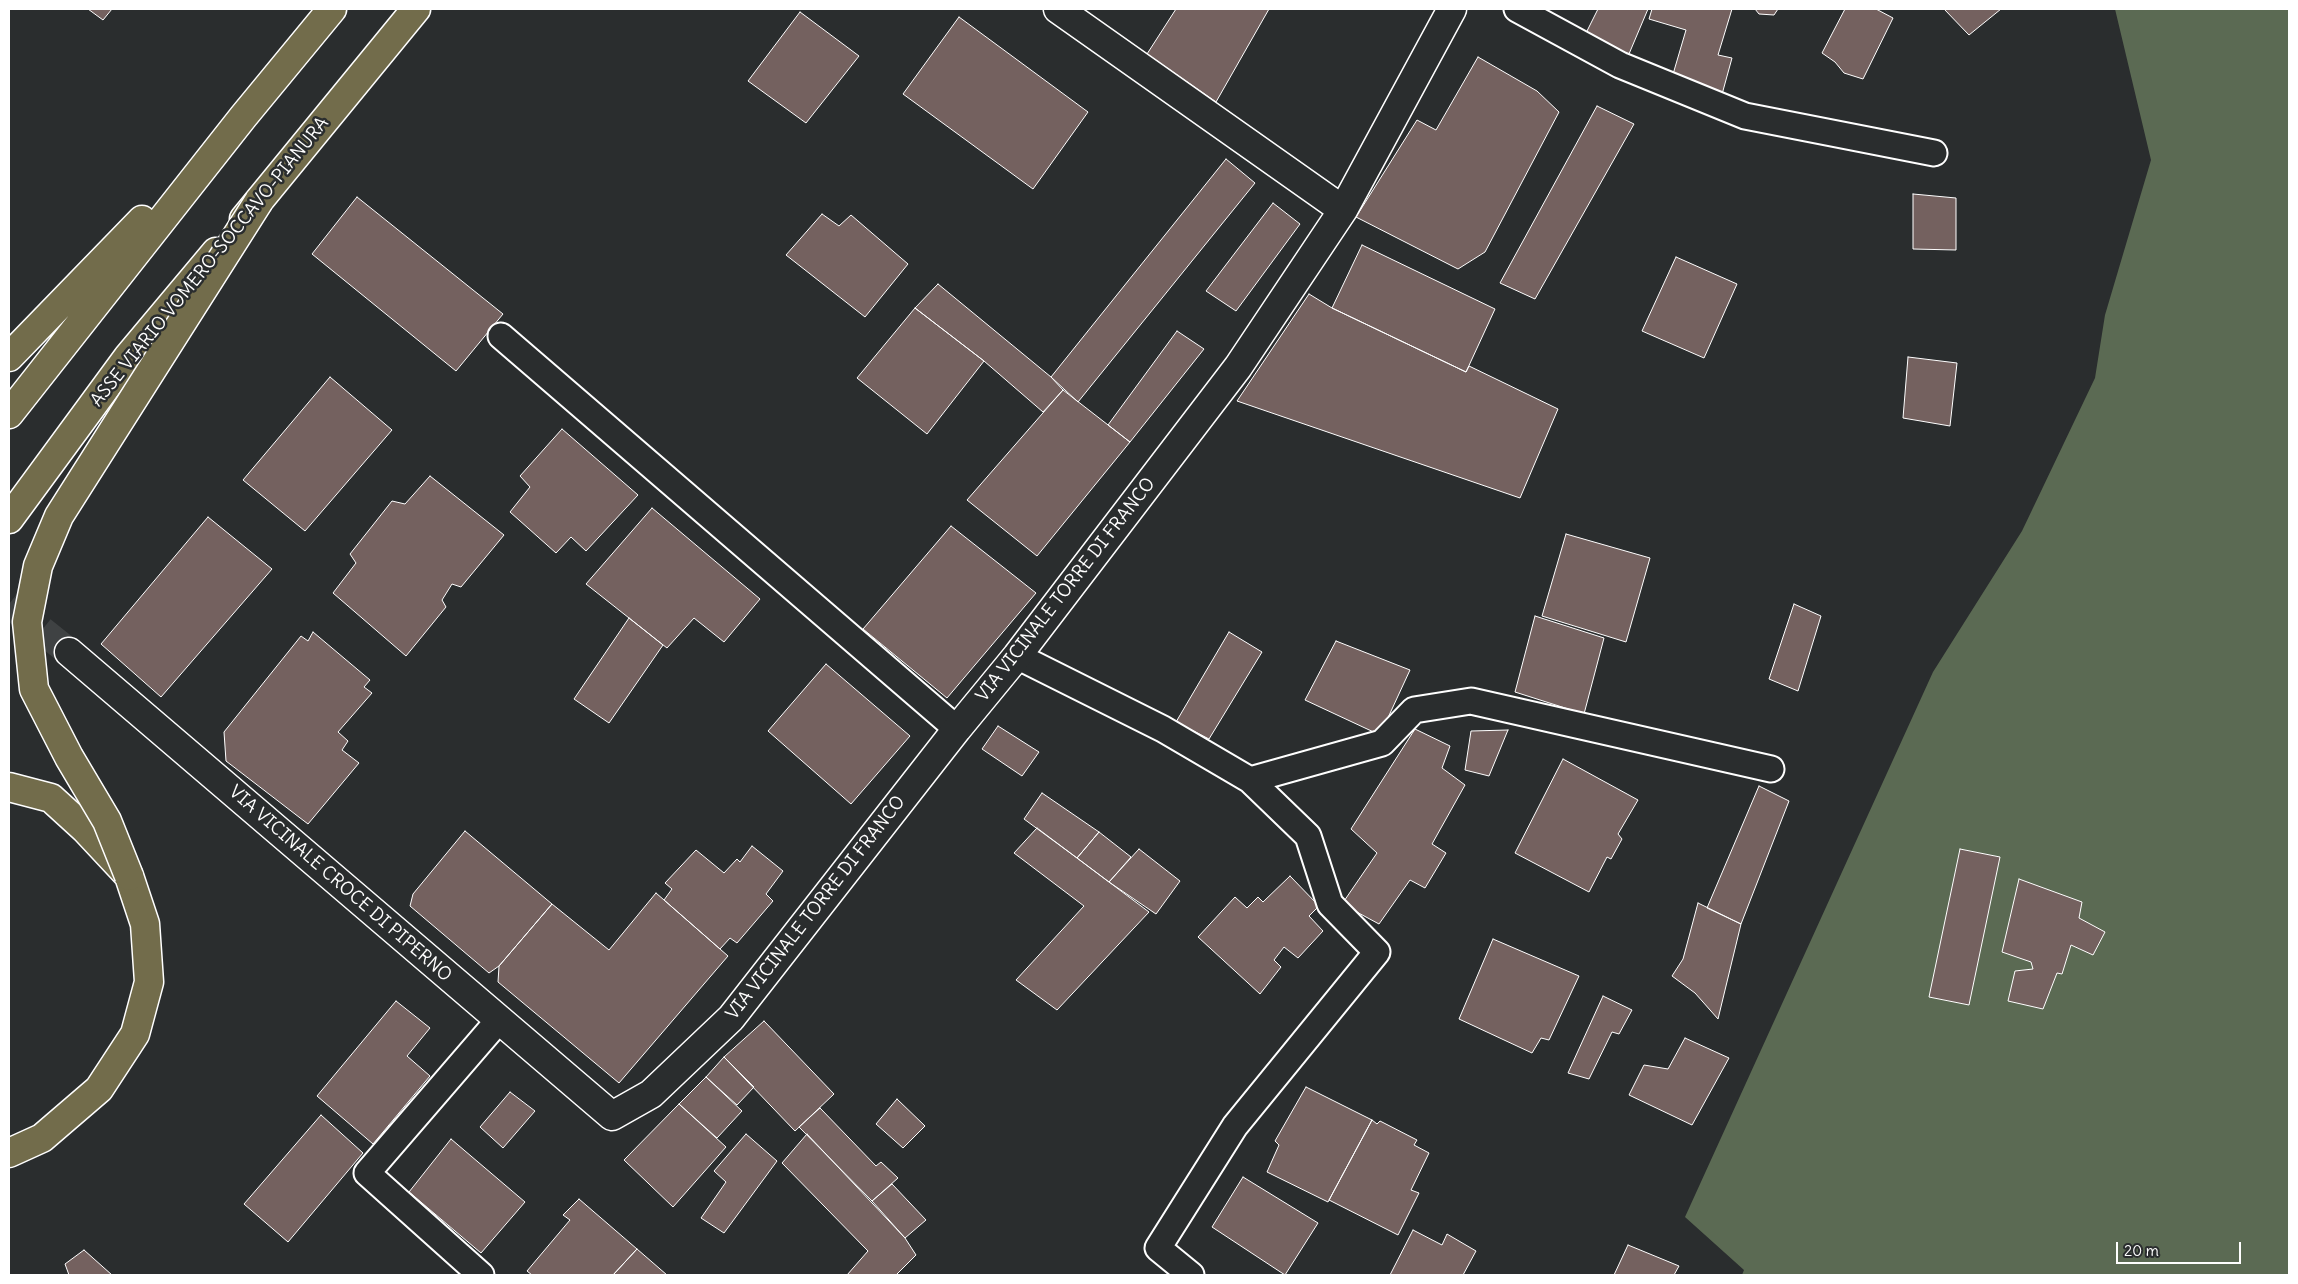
<!DOCTYPE html>
<style>
body{margin:0}
#map{position:relative;width:2298px;height:1284px;overflow:hidden;background:#2a2d2e;font-family:Delius,sans-serif}
canvas{display:block}
.frame{position:absolute;inset:0;border:10px solid #fff;pointer-events:none}
.scale{position:absolute;left:2116px;top:1242px;width:125px;height:22px;box-sizing:border-box;border:2px solid #fff;border-top:0;padding-left:6px;font-size:15px;line-height:18px;white-space:nowrap;color:#fff;-webkit-text-stroke:4px #2a2d2e;paint-order:stroke}
</style>
<div id="map">
<canvas width="2298" height="1284"></canvas>
<div class="frame"></div>
<div class="scale">20 m</div>
</div>
<script>
const c = document.querySelector('canvas').getContext('2d');
c.lineJoin = 'round';
function fill(path, color) {
  c.fillStyle = color;
  c.fill(path, 'evenodd');
}
function toPath(rows) {
  const path = new Path2D();
  for (const r of rows) {
    path.moveTo(r[0], r[1]);
    for (let i = 2; i < r.length; i += 2) path.lineTo(r[i], r[i + 1]);
  }
  return path;
}
function stroke(path, color, width, dash) {
  c.strokeStyle = color;
  c.lineWidth = width;
  c.lineCap = dash ? 'butt' : 'round';
  c.setLineDash(dash || []);
  c.stroke(path);
}
function write(font, color, halo, rows, align = 'center') {
  c.font = font + ' Delius,sans-serif';
  c.lineWidth = 5;
  c.setLineDash([]);
  c.textBaseline = 'middle';
  c.strokeStyle = halo;
  c.fillStyle = color;
  for (const [text, x, y, turn = 0] of rows) {
    c.save();
    c.translate(x, y);
    c.rotate((+turn || 0) * Math.PI / 180);
    c.textAlign = isNaN(turn) ? turn : align;
    if (halo) c.strokeText(text, 0, 0);
    c.fillText(text, 0, 0);
    c.restore();
  }
}
fill(toPath([
 [2115,9,2289,9,2289,1275,1742,1275,1744,1270,1685,1217,1933,672,2022,531,2095,378,2105,315,2151,160]
]), '#5b6a53');
const building = toPath([
 [88,9,112,9,103,20,88,9],
 [1176,9,1269,9,1216,102,1147,54,1176,9],
 [1598,9,1648,9,1626,61,1583,39,1598,9],
 [1652,9,1732,9,1718,55,1732,58,1721,98,1671,81,1686,30,1649,19,1652,9],
 [1755,9,1778,9,1774,15,1759,14,1755,9],
 [1845,9,1876,9,1893,18,1863,79,1844,73,1835,62,1822,53,1845,9],
 [1944,9,2001,9,1969,35,1944,9],
 [800,12,859,56,806,123,748,81,800,12],
 [959,17,1088,112,1033,189,903,94,959,17],
 [1478,57,1537,91,1559,112,1485,252,1458,269,1356,217,1417,120,1436,130,1478,57],
 [1597,106,1634,124,1535,299,1500,283,1597,106],
 [1226,159,1255,183,1078,402,1051,377,1226,159],
 [1913,194,1956,198,1956,250,1913,249,1913,194],
 [357,197,503,314,456,371,312,254,357,197],
 [1273,203,1300,224,1236,311,1206,291,1273,203],
 [822,214,839,226,851,215,908,264,865,317,786,255,822,214],
 [1362,245,1495,309,1466,372,1332,308,1362,245],
 [1676,257,1737,284,1704,358,1642,331,1676,257],
 [938,284,1051,377,1063,390,1043,412,984,361,915,308,938,284],
 [1309,294,1332,308,1466,372,1469,366,1558,409,1520,498,1237,401,1309,294],
 [915,308,984,361,927,434,857,378,915,308],
 [1177,331,1204,349,1130,442,1108,425,1177,331],
 [1908,357,1957,363,1950,426,1903,418,1908,357],
 [330,377,392,430,305,531,243,480,330,377],
 [1063,390,1130,442,1037,556,967,500,1063,390],
 [562,429,638,495,586,551,571,537,556,553,510,512,530,487,520,476,562,429],
 [430,476,504,535,461,587,452,584,442,600,446,607,406,656,333,593,356,563,350,554,392,501,405,504,430,476],
 [652,508,760,599,724,642,694,618,667,648,586,584,652,508],
 [208,517,272,569,161,697,101,644,208,517],
 [951,526,1036,593,947,698,863,629,951,526],
 [1566,534,1650,558,1626,642,1542,616,1566,534],
 [1794,604,1821,616,1798,691,1769,679,1794,604],
 [1535,616,1604,638,1584,714,1515,692,1535,616],
 [629,618,663,645,609,723,574,699,629,618],
 [313,632,370,680,364,687,372,693,338,732,348,741,342,750,359,763,308,824,226,761,224,732,301,636,308,641,313,632],
 [1229,632,1262,652,1209,739,1176,722,1229,632],
 [1336,641,1410,670,1380,735,1305,700,1336,641],
 [826,664,910,736,851,804,768,731,826,664],
 [998,726,1039,752,1022,776,982,749,998,726],
 [1415,729,1450,746,1442,768,1465,785,1432,844,1446,853,1425,888,1410,880,1379,924,1342,904,1377,853,1351,829,1415,729],
 [1508,730,1489,776,1465,770,1471,731,1508,730],
 [1563,759,1638,800,1618,834,1622,839,1611,859,1607,857,1589,892,1515,853,1563,759],
 [1759,786,1789,801,1741,924,1707,908,1759,786],
 [1042,793,1099,832,1077,858,1024,819,1042,793],
 [1037,828,1149,912,1057,1010,1016,980,1084,906,1014,853,1037,828],
 [465,831,552,904,499,966,489,973,410,906,413,894,465,831],
 [1099,832,1131,857,1109,882,1077,858,1099,832],
 [752,846,783,871,766,894,773,901,737,943,730,938,720,949,664,900,672,889,665,883,696,850,724,873,737,859,740,862,752,846],
 [1139,849,1180,881,1156,914,1109,882,1139,849],
 [1960,849,2000,857,1969,1005,1929,997,1960,849],
 [1290,876,1319,906,1309,916,1323,931,1298,958,1284,947,1274,960,1281,967,1260,994,1198,937,1235,897,1247,908,1258,897,1263,902,1290,876],
 [2019,879,2082,902,2079,918,2105,932,2093,955,2071,945,2062,974,2057,973,2043,1009,2008,1001,2015,971,2033,969,2031,962,2002,952,2019,879],
 [656,893,728,956,619,1083,498,982,499,966,552,904,609,950,656,893],
 [1698,903,1741,924,1718,1019,1695,993,1672,976,1683,959,1698,903],
 [1493,939,1579,976,1549,1040,1541,1038,1532,1053,1459,1019,1493,939],
 [1603,996,1632,1010,1619,1034,1612,1032,1589,1079,1568,1073,1603,996],
 [396,1001,430,1028,407,1056,430,1076,373,1144,317,1096,396,1001],
 [764,1021,834,1094,795,1131,724,1057,764,1021],
 [1685,1038,1729,1058,1692,1125,1629,1095,1644,1065,1668,1069,1685,1038],
 [724,1057,754,1087,737,1105,706,1077,724,1057],
 [706,1077,742,1111,717,1138,679,1104,706,1077],
 [1306,1087,1372,1120,1328,1202,1267,1172,1279,1145,1275,1141,1306,1087],
 [510,1092,535,1111,503,1148,480,1127,510,1092],
 [897,1099,925,1126,903,1148,876,1124,897,1099],
 [679,1104,726,1147,673,1207,624,1160,679,1104],
 [820,1108,876,1166,881,1162,898,1178,872,1201,799,1127,820,1108],
 [321,1115,363,1153,288,1242,244,1204,321,1115],
 [1372,1120,1377,1124,1380,1121,1417,1140,1414,1145,1429,1153,1411,1190,1419,1193,1398,1235,1329,1200,1372,1120],
 [746,1134,777,1161,724,1233,701,1218,726,1182,714,1171,746,1134],
 [807,1134,905,1238,916,1255,896,1275,847,1275,868,1251,782,1163,807,1134],
 [451,1139,525,1202,481,1253,409,1192,451,1139],
 [1243,1177,1318,1223,1285,1275,1212,1227,1243,1177],
 [892,1184,926,1220,905,1238,872,1201,892,1184],
 [579,1199,637,1249,613,1275,532,1275,527,1271,570,1220,563,1215,579,1199],
 [1413,1230,1442,1245,1447,1234,1476,1251,1463,1275,1390,1275,1413,1230],
 [1628,1245,1679,1266,1674,1275,1614,1275,1628,1245],
 [637,1249,667,1275,613,1275,637,1249],
 [84,1250,112,1275,69,1275,65,1264,84,1250]
]);
fill(building, '#74615f');
stroke(building, '#fff', 1);
stroke(toPath([
 [9,604,69,652]
]), '#3f4243', 28, [28, 14]);
const service = toPath([
 [1517,9,1620,65,1745,116,1934,153],
 [501,336,957,729],
 [1017,656,1163,729,1250,780,1382,743,1414,710,1471,701,1771,769],
 [481,1275,367,1173,499,1020],
 [1191,1275,1158,1248,1235,1126,1377,952,1330,904,1308,836,1250,780]
]);
const minor = toPath([
 [1058,9,1343,210],
 [69,652,612,1116,651,1094,731,1018,957,729,1017,656,1238,367,1343,210,1452,9]
]);
const trunk = toPath([
 [244,219,416,9],
 [9,357,142,220],
 [9,414,243,117,332,9],
 [9,519,128,357,216,252],
 [9,787,51,798,85,829,129,876,145,924,149,982,135,1034,99,1089,42,1138,9,1153]
]);
stroke(service, '#fff', 29);
stroke(minor, '#fff', 31);
stroke(trunk, '#fff', 31);
stroke(service, '#2a2d2e', 25);
stroke(minor, '#2a2d2e', 28);
stroke(trunk, '#726c4b', 28);
const trunkBridge = toPath([
 [129,876,107,821,69,757,34,689,27,622,38,566,59,516,259,201]
]);
stroke(trunkBridge, '#fff', 31, []);
stroke(trunkBridge, '#726c4b', 28);
write('18px', '#fff', '#2a2d2e', [
 ["ASSE VIARIO VOMERO-SOCCAVO-PIANURA",210,262,-51],
 ["VIA VICINALE TORRE DI FRANCO",1066,590,-52],
 ["VIA VICINALE CROCE DI PIPERNO",340,884,41],
 ["VIA VICINALE TORRE DI FRANCO",816,908,-52]
]);
</script>
